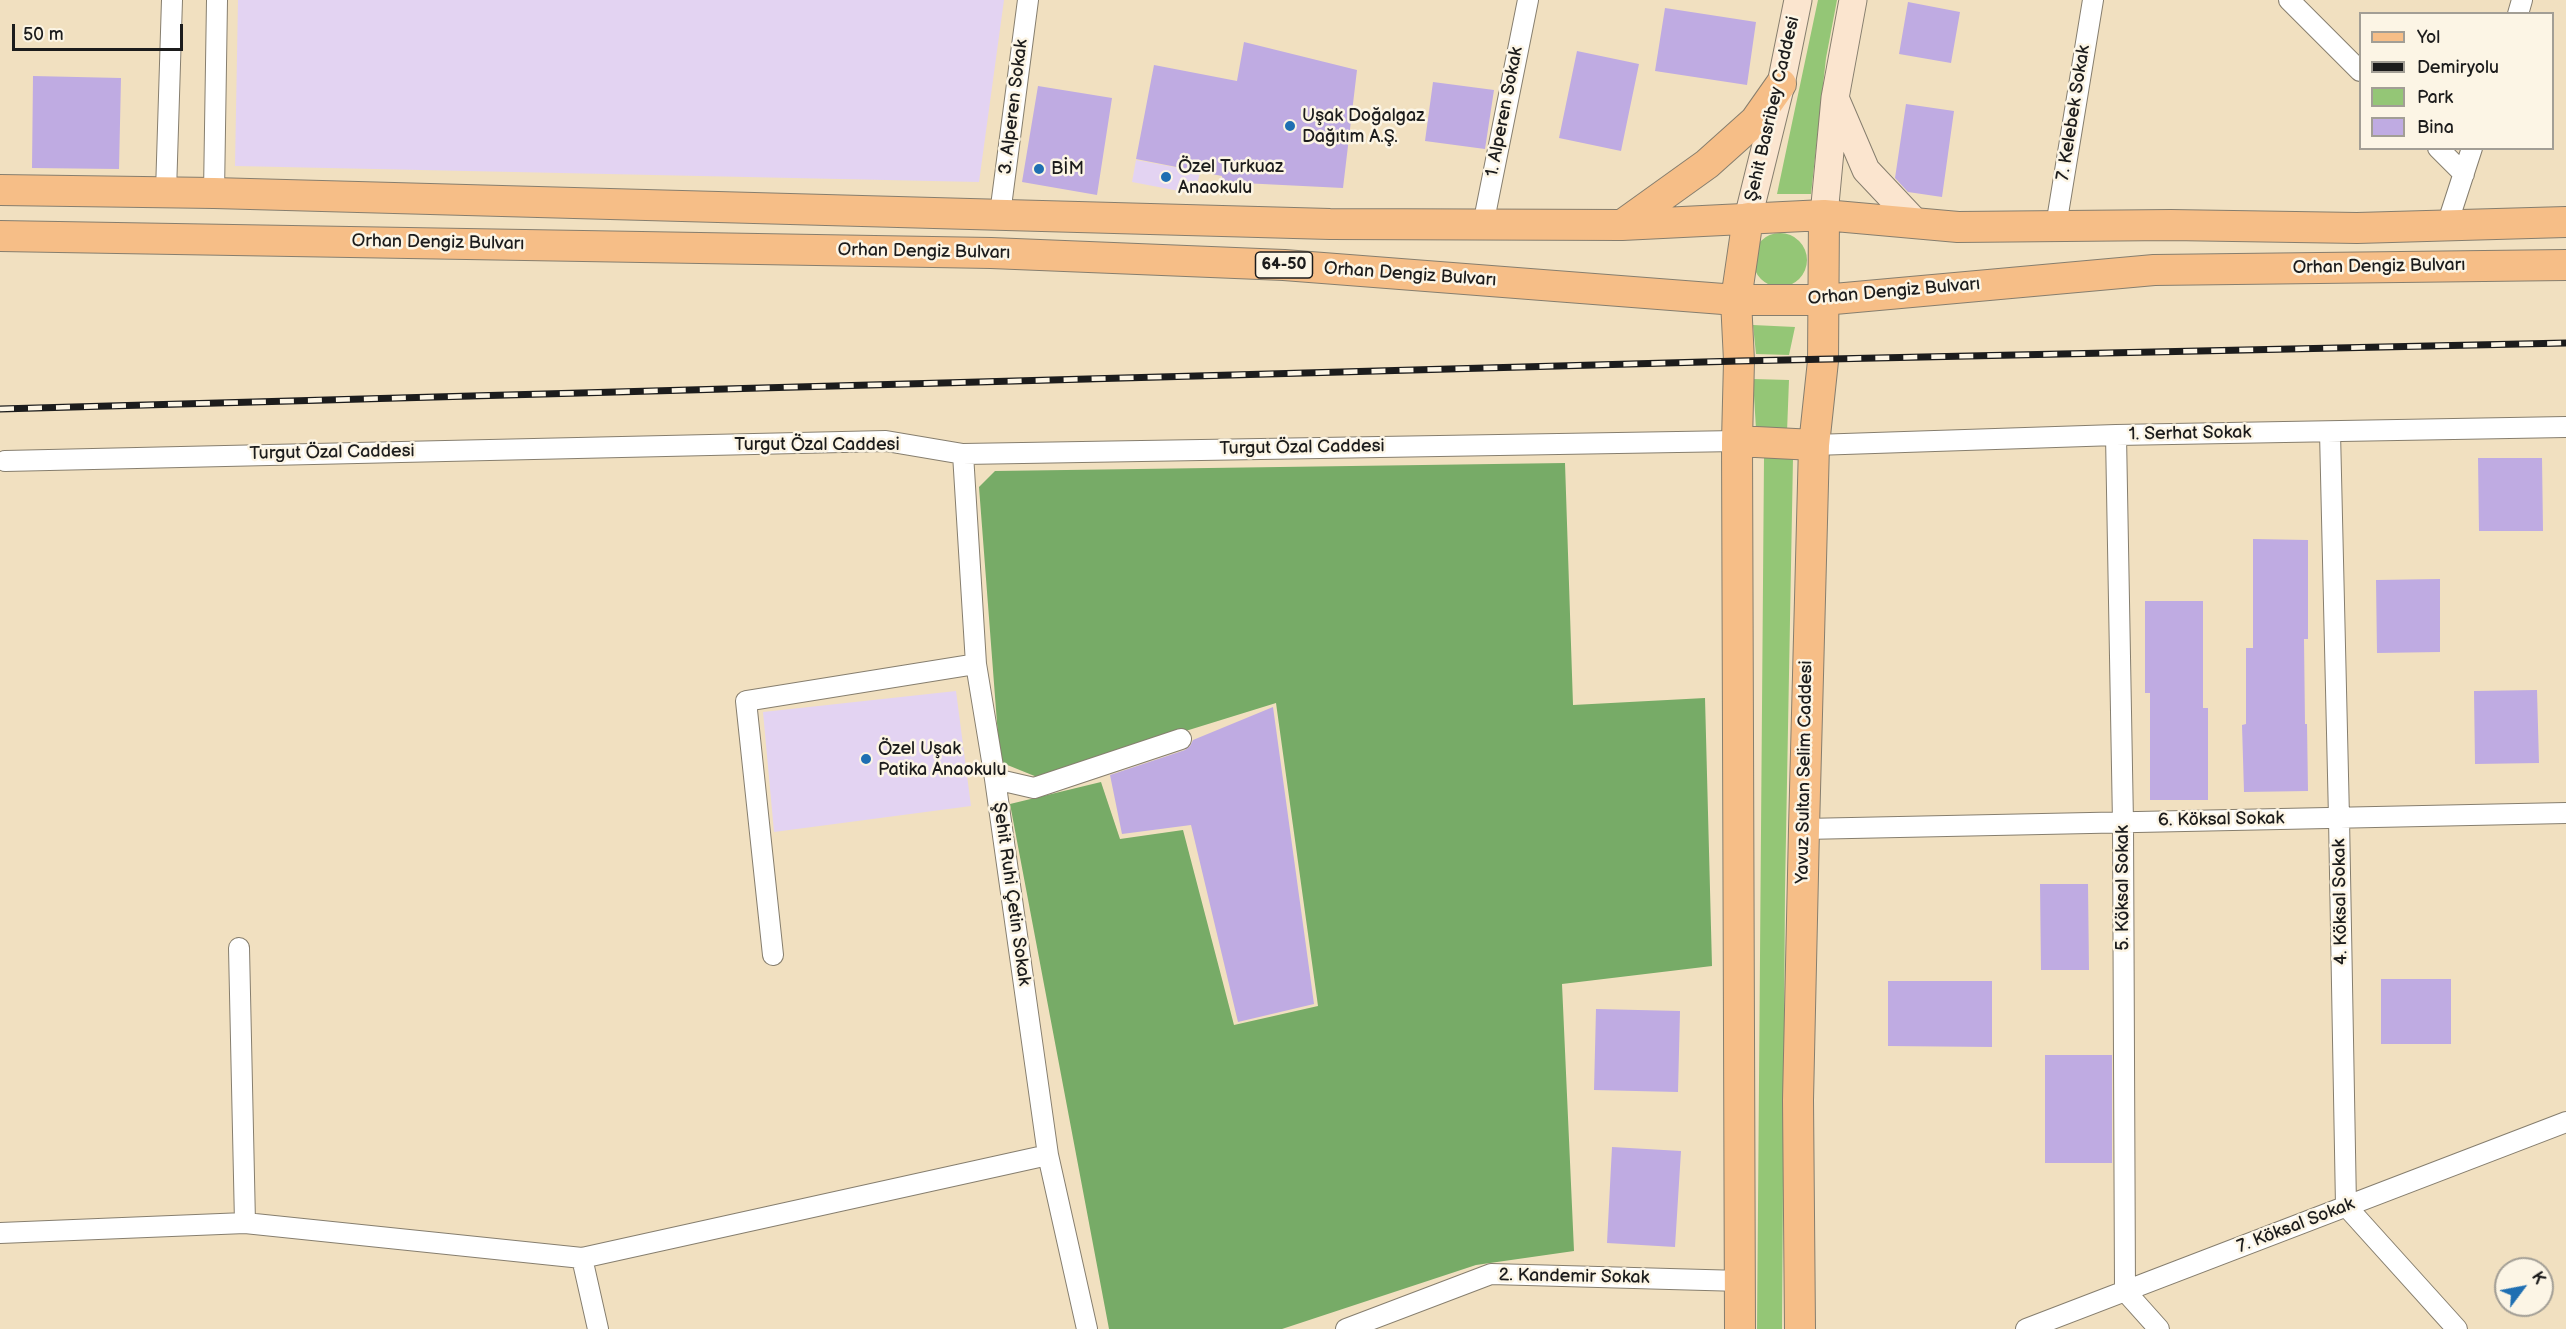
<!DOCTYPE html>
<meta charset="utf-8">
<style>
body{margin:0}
#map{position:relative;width:2566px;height:1329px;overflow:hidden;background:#f1e0c0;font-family:"Balsamiq Sans",sans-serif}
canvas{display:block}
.legend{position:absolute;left:2359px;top:12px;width:195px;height:138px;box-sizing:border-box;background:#fcf5e5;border:2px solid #a29e95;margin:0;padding:8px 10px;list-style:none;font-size:18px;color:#1c1c1c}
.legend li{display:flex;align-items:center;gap:12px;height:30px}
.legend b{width:30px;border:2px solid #a29e95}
.north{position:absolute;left:2494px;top:1257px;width:60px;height:60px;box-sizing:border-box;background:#fcf5e5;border:2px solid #a29e95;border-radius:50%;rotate:58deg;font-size:16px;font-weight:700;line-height:24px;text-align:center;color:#1c1c1c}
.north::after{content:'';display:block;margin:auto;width:21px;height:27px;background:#1f6fb2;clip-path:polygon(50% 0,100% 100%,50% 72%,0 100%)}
.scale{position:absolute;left:12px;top:24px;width:171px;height:27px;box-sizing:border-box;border:3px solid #1c1c1c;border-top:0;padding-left:8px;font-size:18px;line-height:21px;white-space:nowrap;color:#1c1c1c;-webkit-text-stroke:4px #fcf5e5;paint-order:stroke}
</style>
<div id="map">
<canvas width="2566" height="1329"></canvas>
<ul class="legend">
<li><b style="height:8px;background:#f6be87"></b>Yol</li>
<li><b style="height:8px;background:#1c1c1c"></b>Demiryolu</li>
<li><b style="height:16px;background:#94c676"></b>Park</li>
<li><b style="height:16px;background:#bfabe2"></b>Bina</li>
</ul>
<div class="north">K</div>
<div class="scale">50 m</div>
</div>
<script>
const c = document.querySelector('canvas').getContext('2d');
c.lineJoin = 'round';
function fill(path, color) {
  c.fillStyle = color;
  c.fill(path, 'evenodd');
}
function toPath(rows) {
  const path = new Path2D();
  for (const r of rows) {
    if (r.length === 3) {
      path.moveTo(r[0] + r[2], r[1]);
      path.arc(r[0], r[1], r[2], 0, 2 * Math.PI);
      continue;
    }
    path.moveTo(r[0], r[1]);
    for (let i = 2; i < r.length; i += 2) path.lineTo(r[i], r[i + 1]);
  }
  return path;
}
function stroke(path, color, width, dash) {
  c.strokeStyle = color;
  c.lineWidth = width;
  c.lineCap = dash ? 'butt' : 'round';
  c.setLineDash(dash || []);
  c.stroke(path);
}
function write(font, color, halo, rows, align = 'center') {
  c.font = font + ' "Balsamiq Sans",sans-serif';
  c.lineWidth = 5;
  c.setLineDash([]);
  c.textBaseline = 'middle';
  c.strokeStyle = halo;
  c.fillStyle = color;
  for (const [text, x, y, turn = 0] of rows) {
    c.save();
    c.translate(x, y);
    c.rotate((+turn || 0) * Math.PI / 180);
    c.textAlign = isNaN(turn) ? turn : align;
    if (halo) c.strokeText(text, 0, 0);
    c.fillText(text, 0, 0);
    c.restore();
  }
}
fill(toPath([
 [238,0,1004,0,979,182,235,166],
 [1136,160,1200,172,1195,194,1132,182],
 [956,691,971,806,774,832,763,712]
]), '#e3d3f2');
fill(toPath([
 [1818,0,1837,0,1826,58,1811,194,1777,194],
 [1780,260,27],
 [1753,325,1795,327,1789,355,1756,354],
 [1753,379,1789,380,1787,432,1756,429],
 [1764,458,1793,458,1785,890,1782,1329,1757,1329]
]), '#94c676');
fill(toPath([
 [1565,463,1573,705,1705,698,1712,966,1562,984,1574,1251,1476,1265,1282,1329,1109,1329,1010,804,1101,782,1120,839,1183,830,1234,1025,1318,1006,1276,703,1037,777,1000,762,979,487,995,471]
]), '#77ab67');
fill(toPath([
 [1908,2,1960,12,1951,63,1899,54],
 [1665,8,1756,22,1747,85,1655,71],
 [1244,42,1357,70,1343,188,1222,182,1222,176,1136,159,1154,65,1237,81],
 [1577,51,1639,64,1621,151,1559,138],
 [33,76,121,78,119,169,32,168],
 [1433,82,1494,90,1485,149,1425,141],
 [1038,86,1112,98,1097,195,1022,182],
 [1906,104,1954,111,1942,197,1908,192,1895,178],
 [2478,458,2542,458,2543,531,2479,531],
 [2253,539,2308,540,2308,639,2304,639,2305,724,2307,724,2308,791,2244,792,2242,725,2246,724,2246,648,2253,648],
 [2440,579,2440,652,2377,653,2376,580],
 [2145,601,2203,601,2203,708,2208,708,2208,800,2150,800,2150,693,2145,693],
 [2537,690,2539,763,2475,764,2474,691],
 [1273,707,1314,1004,1238,1022,1191,825,1122,834,1110,775,1185,750,1190,746,1193,740],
 [2040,884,2088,884,2089,970,2041,970],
 [2381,979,2451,979,2451,1044,2381,1044],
 [1888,981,1992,981,1992,1047,1888,1046],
 [1596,1009,1680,1011,1678,1092,1594,1090],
 [2045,1055,2112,1055,2112,1163,2045,1163],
 [1612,1147,1681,1151,1675,1247,1607,1243]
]), '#bfabe2');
const street = toPath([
 [2289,0,2360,71],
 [2518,14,2522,0],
 [2438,148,2464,174],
 [166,192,172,0],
 [214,193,217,0],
 [1000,214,1028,0],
 [1483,225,1528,0],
 [2447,225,2472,148],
 [2056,226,2093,0],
 [2330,432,2339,818,2346,1206,2457,1329],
 [2116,435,2123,823,2125,1291,2159,1329],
 [1814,445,2116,435,2566,427],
 [963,454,976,664,995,779,1048,1155,1087,1329],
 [5,461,886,441,963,454,1737,441],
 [995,779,1034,788,1181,739],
 [1804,829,2566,813],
 [239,948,245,1223],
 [773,955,746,701,976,664],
 [0,1233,245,1223,582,1258,598,1329],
 [582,1258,1048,1155],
 [1346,1329,1491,1274,1741,1281],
 [2026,1329,2566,1122]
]);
const secondary = toPath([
 [1836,100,1866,170,1916,223],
 [1824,215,1835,98,1853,0],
 [1748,218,1781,84,1798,0]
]);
const primary = toPath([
 [0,190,214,193,1330,224,1622,225,1824,215,1958,227,2171,225,2357,228,2566,222],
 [1622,225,1707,164,1755,121,1781,84],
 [0,236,991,253,1284,265,1736,300,1823,300,2154,270,2566,265],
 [1737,441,1814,445],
 [1740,1329,1737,441,1739,361,1736,300,1748,218],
 [1800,1329,1798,1100,1804,829,1814,445,1823,361,1824,215]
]);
stroke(street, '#867e6e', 22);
stroke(secondary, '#867e6e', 29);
stroke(primary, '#867e6e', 32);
stroke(street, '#fff', 20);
stroke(secondary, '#fbe5cf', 27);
stroke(primary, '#f6be87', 30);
const rail = toPath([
 [0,409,1739,361,2566,343]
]);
stroke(rail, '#1c1c1c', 7);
stroke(rail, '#fcf5e5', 4.5, [14]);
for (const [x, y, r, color] of [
 [1290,126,6,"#1f6fb2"],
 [1039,169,6,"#1f6fb2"],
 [1166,177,6,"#1f6fb2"],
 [866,759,6,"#1f6fb2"]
]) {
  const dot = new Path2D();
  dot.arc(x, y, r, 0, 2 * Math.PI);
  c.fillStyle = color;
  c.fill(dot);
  stroke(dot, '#fcf5e5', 2);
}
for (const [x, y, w] of [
 [1284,265,57]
]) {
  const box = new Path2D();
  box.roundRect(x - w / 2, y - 13, w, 26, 4.5);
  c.fillStyle = '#fcf5e5';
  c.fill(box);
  stroke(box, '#1c1c1c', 1.5);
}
write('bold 16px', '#1c1c1c', null, [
 ["64-50",1284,265]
]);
write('18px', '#1c1c1c', '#fcf5e5', [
 ["3. Alperen Sokak",1014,107,-83],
 ["Şehit Basribey Caddesi",1773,109,-77],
 ["1. Alperen Sokak",1505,112,-79],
 ["7. Kelebek Sokak",2074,113,-81],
 ["Orhan Dengiz Bulvarı",438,243,1],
 ["Orhan Dengiz Bulvarı",924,252,1],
 ["Orhan Dengiz Bulvarı",2379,267,-1],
 ["Orhan Dengiz Bulvarı",1410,275,4],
 ["Orhan Dengiz Bulvarı",1894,292,-5],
 ["1. Serhat Sokak",2190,434,-1],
 ["Turgut Özal Caddesi",817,445],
 ["Turgut Özal Caddesi",1302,448,-1],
 ["Turgut Özal Caddesi",332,453,-1],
 ["Yavuz Sultan Selim Caddesi",1805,772,-89],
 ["6. Köksal Sokak",2221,820,-1],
 ["5. Köksal Sokak",2123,888,-90],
 ["Şehit Ruhi Çetin Sokak",1011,894,82],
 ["4. Köksal Sokak",2341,902,-91],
 ["7. Köksal Sokak",2296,1226,-21],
 ["2. Kandemir Sokak",1574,1277,1]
]);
write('18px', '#1c1c1c', '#fcf5e5', [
 ["Uşak Doğalgaz",1302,116],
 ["Dağıtım A.Ş.",1302,137],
 ["Özel Turkuaz",1178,167],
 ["Anaokulu",1178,188],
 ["BİM",1051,169],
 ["Özel Uşak",878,749],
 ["Patika Anaokulu",878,770]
], 'left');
</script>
